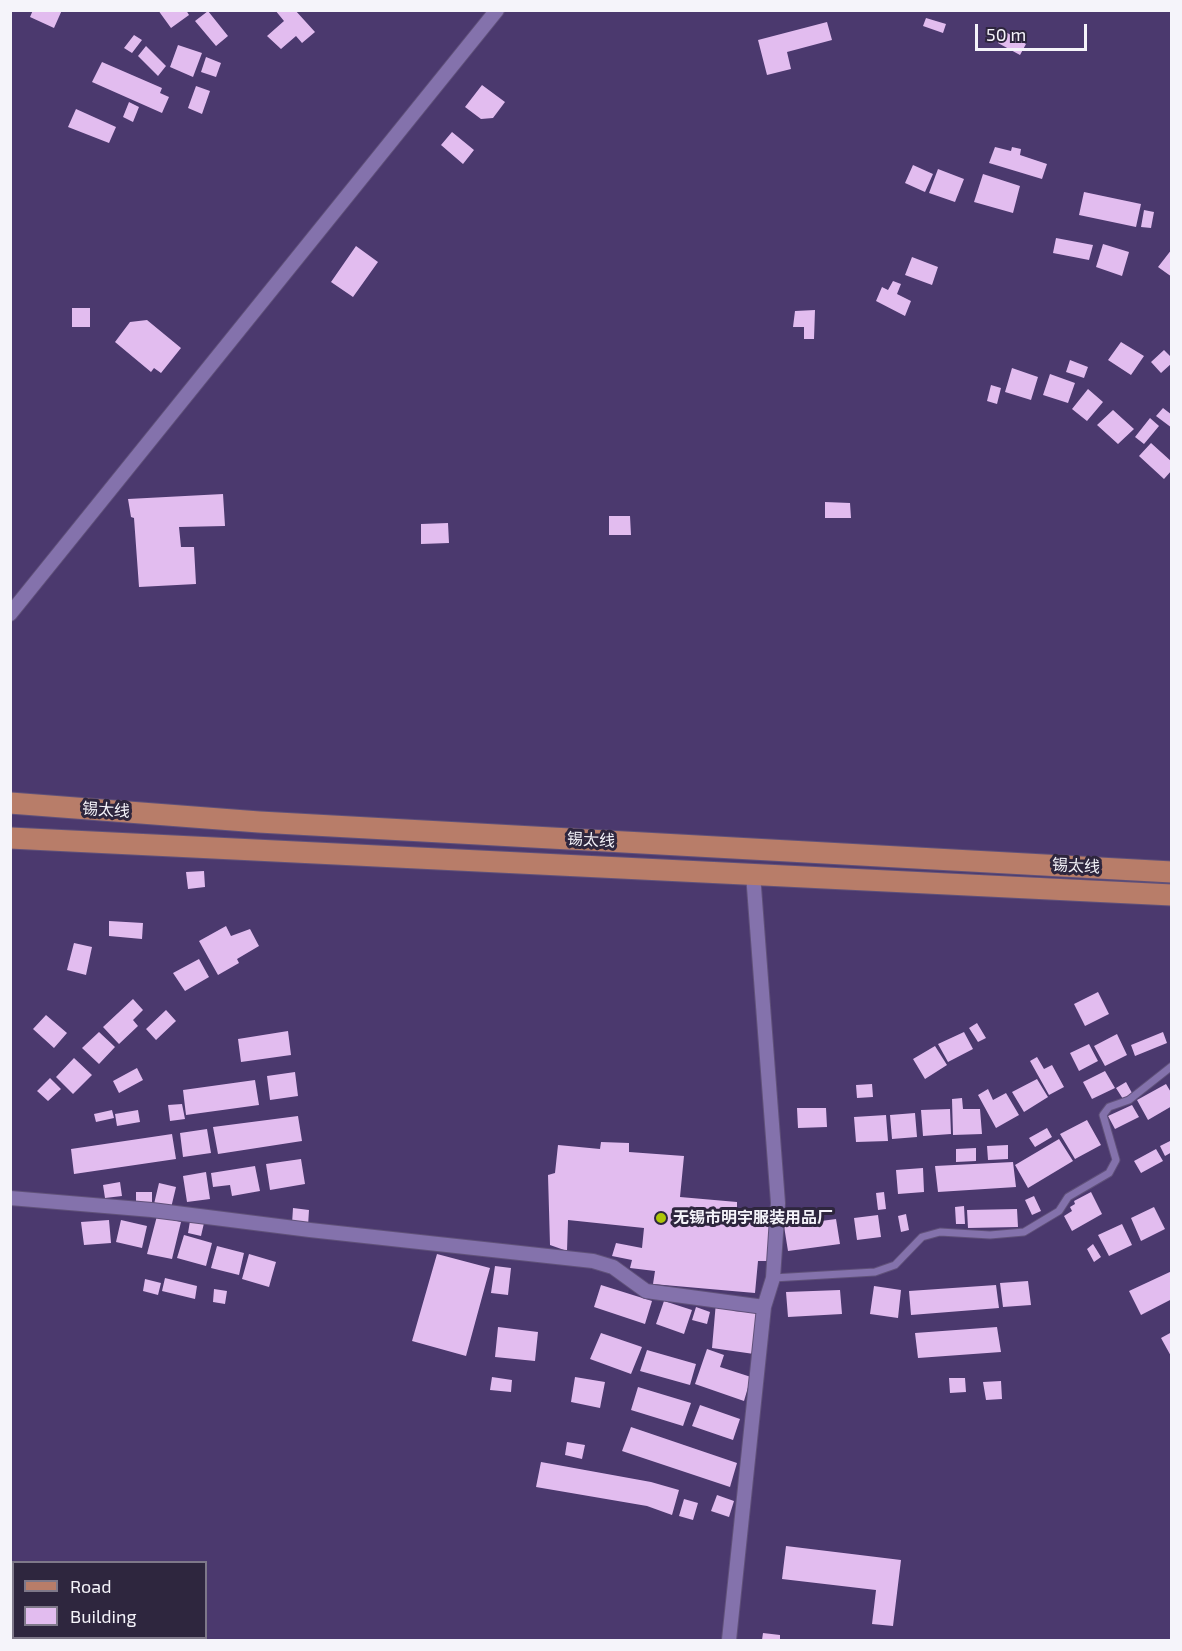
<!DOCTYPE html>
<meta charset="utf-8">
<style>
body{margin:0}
#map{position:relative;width:1182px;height:1651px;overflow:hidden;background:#4b396e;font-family:"Exo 2",sans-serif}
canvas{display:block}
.frame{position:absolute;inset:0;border:12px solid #f5f4fa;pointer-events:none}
.legend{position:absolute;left:12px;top:1561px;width:195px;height:78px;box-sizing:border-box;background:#2e263e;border:2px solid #7e7889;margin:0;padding:8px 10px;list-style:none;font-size:18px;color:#f5f4fa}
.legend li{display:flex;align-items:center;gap:12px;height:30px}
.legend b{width:30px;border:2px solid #7e7889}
.scale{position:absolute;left:975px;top:24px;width:112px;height:27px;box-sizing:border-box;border:3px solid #f5f4fa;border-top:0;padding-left:8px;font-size:18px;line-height:21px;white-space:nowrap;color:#f5f4fa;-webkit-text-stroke:4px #2e263e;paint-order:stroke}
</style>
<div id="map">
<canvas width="1182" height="1651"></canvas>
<div class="frame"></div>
<ul class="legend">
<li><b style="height:8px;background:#b87d69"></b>Road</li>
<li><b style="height:16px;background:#e2bcef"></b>Building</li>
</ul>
<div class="scale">50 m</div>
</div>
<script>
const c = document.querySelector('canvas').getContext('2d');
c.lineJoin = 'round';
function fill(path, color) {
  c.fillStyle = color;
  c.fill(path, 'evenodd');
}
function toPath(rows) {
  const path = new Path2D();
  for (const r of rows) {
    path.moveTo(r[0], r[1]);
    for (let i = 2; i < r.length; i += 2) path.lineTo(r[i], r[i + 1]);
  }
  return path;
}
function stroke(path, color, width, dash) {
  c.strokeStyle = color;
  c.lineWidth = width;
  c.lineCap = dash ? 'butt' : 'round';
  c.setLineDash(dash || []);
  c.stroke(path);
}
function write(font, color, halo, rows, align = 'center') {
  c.font = font + ' "Exo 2","Noto Sans SC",sans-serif';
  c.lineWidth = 6;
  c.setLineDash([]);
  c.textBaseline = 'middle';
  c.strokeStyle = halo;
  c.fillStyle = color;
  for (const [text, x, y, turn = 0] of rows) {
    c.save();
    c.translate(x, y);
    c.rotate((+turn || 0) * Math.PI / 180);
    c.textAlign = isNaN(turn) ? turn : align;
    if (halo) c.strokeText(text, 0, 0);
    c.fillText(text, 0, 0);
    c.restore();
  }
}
fill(toPath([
 [33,10,62,10,54,28,30,17],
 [158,10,186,10,189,15,171,28],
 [275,10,295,10,315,32,302,43,296,36,281,49,267,36,284,21],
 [208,11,228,36,216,46,195,21],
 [926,18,946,24,943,33,923,26],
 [827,22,832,40,787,52,791,69,767,75,758,40],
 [1004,31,1026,44,1020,55,998,43],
 [134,35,142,40,132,53,124,48],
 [178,45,202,53,193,77,170,67],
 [146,46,166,66,158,76,138,56],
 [206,57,221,63,216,77,201,72],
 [102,62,162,88,160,93,169,97,162,113,92,82],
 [482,85,505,102,493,118,481,119,465,107],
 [196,86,210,91,202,114,188,108],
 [129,102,139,107,133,122,123,117],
 [76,109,116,127,109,143,68,127],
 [452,132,474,150,463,164,441,145],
 [995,147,1011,151,1012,147,1021,149,1020,155,1047,164,1042,179,989,163],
 [913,165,933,174,925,192,905,183],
 [938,169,964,179,955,202,929,193],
 [983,174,1020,186,1013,213,974,202],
 [1084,192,1141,204,1136,227,1079,215],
 [1144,210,1154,212,1151,228,1141,227],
 [1056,238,1093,245,1089,260,1053,253],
 [1103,244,1129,252,1122,276,1096,267],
 [356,246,378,262,353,297,331,282],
 [1172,249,1172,277,1158,267],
 [912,257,938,267,932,285,905,275],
 [893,281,901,284,897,294,911,301,905,316,876,301,882,287,888,290],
 [72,308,90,308,90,327,72,327],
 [815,310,814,339,804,339,804,327,793,327,795,311],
 [147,320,181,348,161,373,154,368,151,372,115,342,130,322],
 [1121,342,1144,356,1131,375,1108,360],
 [1164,350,1172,358,1172,363,1161,373,1151,362],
 [1070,360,1088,367,1084,378,1066,372],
 [1012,368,1038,377,1031,400,1005,392],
 [1050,374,1075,383,1068,403,1043,395],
 [991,385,1001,388,997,404,987,401],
 [1088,389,1103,402,1087,421,1072,409],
 [1163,408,1172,415,1172,428,1156,416],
 [1113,410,1134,429,1118,444,1097,425],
 [1150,418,1159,426,1144,444,1135,437],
 [1151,443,1172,462,1172,470,1164,479,1139,456],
 [223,494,225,526,179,527,181,547,194,547,196,584,139,587,134,518,131,517,128,499],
 [825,502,850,503,851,518,825,518],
 [609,516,630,516,631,535,609,535],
 [448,523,449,543,421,544,421,524],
 [204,871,205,887,188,889,186,872],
 [109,921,143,923,142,939,109,936],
 [226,926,231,936,250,929,259,946,237,959,239,963,218,975,199,941],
 [74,943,92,947,86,975,67,970],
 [199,959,209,977,185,991,173,973],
 [1098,992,1109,1014,1085,1026,1074,1004],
 [133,999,143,1010,133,1020,138,1026,119,1044,103,1027],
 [166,1010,176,1021,156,1040,146,1029],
 [46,1015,67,1033,54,1048,33,1029],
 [977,1023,986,1038,978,1042,969,1028],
 [288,1031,291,1055,241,1062,238,1039],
 [99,1032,115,1047,99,1064,82,1048],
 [964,1032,973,1049,948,1062,938,1044],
 [1163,1032,1167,1043,1135,1056,1131,1045],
 [1117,1034,1127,1055,1105,1066,1094,1046],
 [1089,1044,1098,1061,1079,1071,1070,1053],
 [935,1046,947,1065,925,1079,913,1059],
 [1037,1057,1044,1069,1052,1065,1064,1087,1049,1095,1030,1061],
 [74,1058,92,1075,73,1094,56,1077],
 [137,1068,143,1080,119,1093,113,1081],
 [1105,1071,1115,1088,1092,1099,1083,1082],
 [295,1072,298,1096,270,1100,267,1076],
 [50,1078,61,1089,48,1101,37,1091],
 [1037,1079,1048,1097,1024,1112,1012,1092],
 [255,1080,259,1105,186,1115,183,1090],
 [1126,1082,1132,1093,1123,1099,1116,1088],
 [872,1084,873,1097,857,1098,856,1085],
 [1166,1084,1172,1094,1172,1106,1148,1120,1137,1100],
 [988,1089,993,1100,1006,1093,1019,1115,996,1128,978,1095],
 [962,1098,963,1109,980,1109,982,1134,953,1135,952,1099],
 [182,1104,185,1119,170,1121,168,1105],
 [1132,1105,1139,1117,1115,1129,1108,1116],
 [797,1108,826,1108,827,1127,798,1128],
 [950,1109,951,1134,923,1136,921,1110],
 [112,1110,114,1118,96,1122,94,1114],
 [138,1110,140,1122,117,1126,115,1114],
 [915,1113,917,1137,892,1139,890,1115],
 [886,1115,888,1141,856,1142,854,1117],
 [298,1116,302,1141,218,1154,213,1127],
 [1087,1120,1101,1145,1075,1159,1060,1134],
 [1047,1128,1052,1137,1035,1147,1029,1138],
 [207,1129,211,1153,183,1157,180,1133],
 [172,1134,176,1159,74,1174,71,1149],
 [1059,1139,1073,1161,1028,1188,1015,1165],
 [1172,1140,1172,1152,1165,1156,1160,1146],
 [601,1142,629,1143,629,1152,684,1156,680,1197,737,1202,737,1212,772,1216,768,1261,758,1261,755,1293,653,1284,655,1271,630,1268,632,1260,612,1256,616,1243,642,1248,644,1228,568,1220,567,1251,550,1245,548,1175,555,1173,558,1145,600,1149],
 [1008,1145,1008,1159,988,1160,987,1146],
 [976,1148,976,1161,956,1162,956,1149],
 [1156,1149,1163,1161,1141,1173,1134,1161],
 [301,1159,305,1184,270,1190,266,1164],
 [1013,1162,1016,1187,938,1192,935,1166],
 [255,1166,260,1191,232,1196,230,1185,213,1187,211,1173],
 [923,1168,924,1192,898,1194,896,1170],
 [206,1172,210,1199,187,1202,183,1176],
 [120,1182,122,1196,105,1198,103,1185],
 [159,1183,176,1187,171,1208,154,1204],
 [136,1192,152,1192,152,1204,136,1202],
 [884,1192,886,1209,878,1210,876,1193],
 [1091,1192,1102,1214,1072,1231,1064,1216,1072,1211,1070,1207,1075,1204,1074,1201],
 [1034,1196,1041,1211,1032,1215,1025,1200],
 [964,1206,965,1224,956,1224,955,1207],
 [1154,1207,1165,1229,1141,1241,1131,1218],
 [293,1208,309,1210,308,1226,292,1224],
 [1017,1209,1018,1227,968,1228,967,1210],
 [906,1214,909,1230,901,1232,898,1216],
 [878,1215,881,1237,857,1240,854,1218],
 [157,1216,181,1222,172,1259,147,1254],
 [836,1219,840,1244,788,1251,784,1226],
 [109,1220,111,1243,84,1245,81,1222],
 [121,1220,147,1226,142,1248,116,1242],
 [190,1221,204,1223,201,1236,188,1233],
 [1122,1224,1132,1245,1109,1256,1098,1235],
 [184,1235,212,1243,206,1266,177,1258],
 [1093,1244,1101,1257,1094,1262,1087,1249],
 [217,1246,244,1253,239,1275,211,1268],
 [249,1254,276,1262,269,1287,242,1279],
 [437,1254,490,1268,466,1356,412,1341],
 [495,1266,511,1268,508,1295,491,1293],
 [1172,1271,1172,1299,1141,1315,1129,1291],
 [165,1278,197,1286,195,1299,162,1291],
 [145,1279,161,1283,158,1295,143,1291],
 [1028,1281,1031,1305,1003,1307,1000,1283],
 [601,1285,652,1301,645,1324,594,1307],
 [996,1285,999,1308,911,1315,909,1291],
 [874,1286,901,1290,898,1318,870,1314],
 [214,1289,227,1291,225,1304,213,1302],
 [840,1290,842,1314,788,1317,786,1292],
 [664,1301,692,1310,684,1334,656,1324],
 [716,1302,735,1303,734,1311,758,1313,754,1354,712,1348],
 [696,1307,710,1312,707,1324,692,1320],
 [498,1327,538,1332,535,1361,495,1357],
 [997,1327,1001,1352,918,1358,915,1333],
 [1172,1332,1172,1358,1161,1338],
 [601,1333,642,1347,631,1374,590,1359],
 [707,1349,724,1355,720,1367,751,1377,744,1401,695,1384],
 [647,1350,696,1364,690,1385,640,1371],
 [492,1377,512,1380,511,1392,490,1390],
 [575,1377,605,1382,600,1408,571,1402],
 [949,1378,965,1378,966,1392,950,1393],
 [1001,1381,1002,1399,986,1400,983,1382],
 [638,1387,691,1403,683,1426,631,1410],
 [700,1405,740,1419,733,1440,692,1426],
 [631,1427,737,1463,730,1487,622,1451],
 [567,1442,585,1445,582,1459,565,1455],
 [541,1462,651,1482,679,1490,672,1515,647,1506,536,1487],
 [717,1495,734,1501,729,1517,711,1511],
 [684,1499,698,1503,693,1520,679,1516],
 [786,1546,901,1560,893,1626,872,1624,876,1590,782,1579],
 [763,1633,780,1635,780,1640,762,1640],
 [51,1638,88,1638,89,1640,40,1640]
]), '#e2bcef');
const lane = toPath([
 [773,1278,875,1272,895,1265,922,1237,940,1232,990,1235,1024,1232,1059,1211,1068,1197,1109,1173,1116,1160,1103,1115,1109,1107,1129,1100,1172,1066]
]);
const street = toPath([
 [10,614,497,10],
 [10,1198,152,1210,310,1230,593,1261,613,1267,646,1291,764,1307],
 [729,1640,764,1307,773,1278,778,1203,753,874]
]);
const primary = toPath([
 [10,803,259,822,1172,872],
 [10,838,1172,895]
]);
stroke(lane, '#60517a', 9);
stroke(street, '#60517a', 16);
stroke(primary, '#60517a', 23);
stroke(lane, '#8472ac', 7);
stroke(street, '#8472ac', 14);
stroke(primary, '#b87d69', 21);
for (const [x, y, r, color] of [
 [661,1218,6,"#aec509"]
]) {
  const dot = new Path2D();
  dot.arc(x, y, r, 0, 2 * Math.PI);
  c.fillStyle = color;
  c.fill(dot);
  stroke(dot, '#2e263e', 2);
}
write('16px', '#f5f4fa', '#2e263e', [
 ["锡太线",106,810,4],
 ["锡太线",591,840,3],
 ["锡太线",1076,866,3]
]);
write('bold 16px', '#f5f4fa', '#2e263e', [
 ["无锡市明宇服装用品厂",673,1218]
], 'left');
</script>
